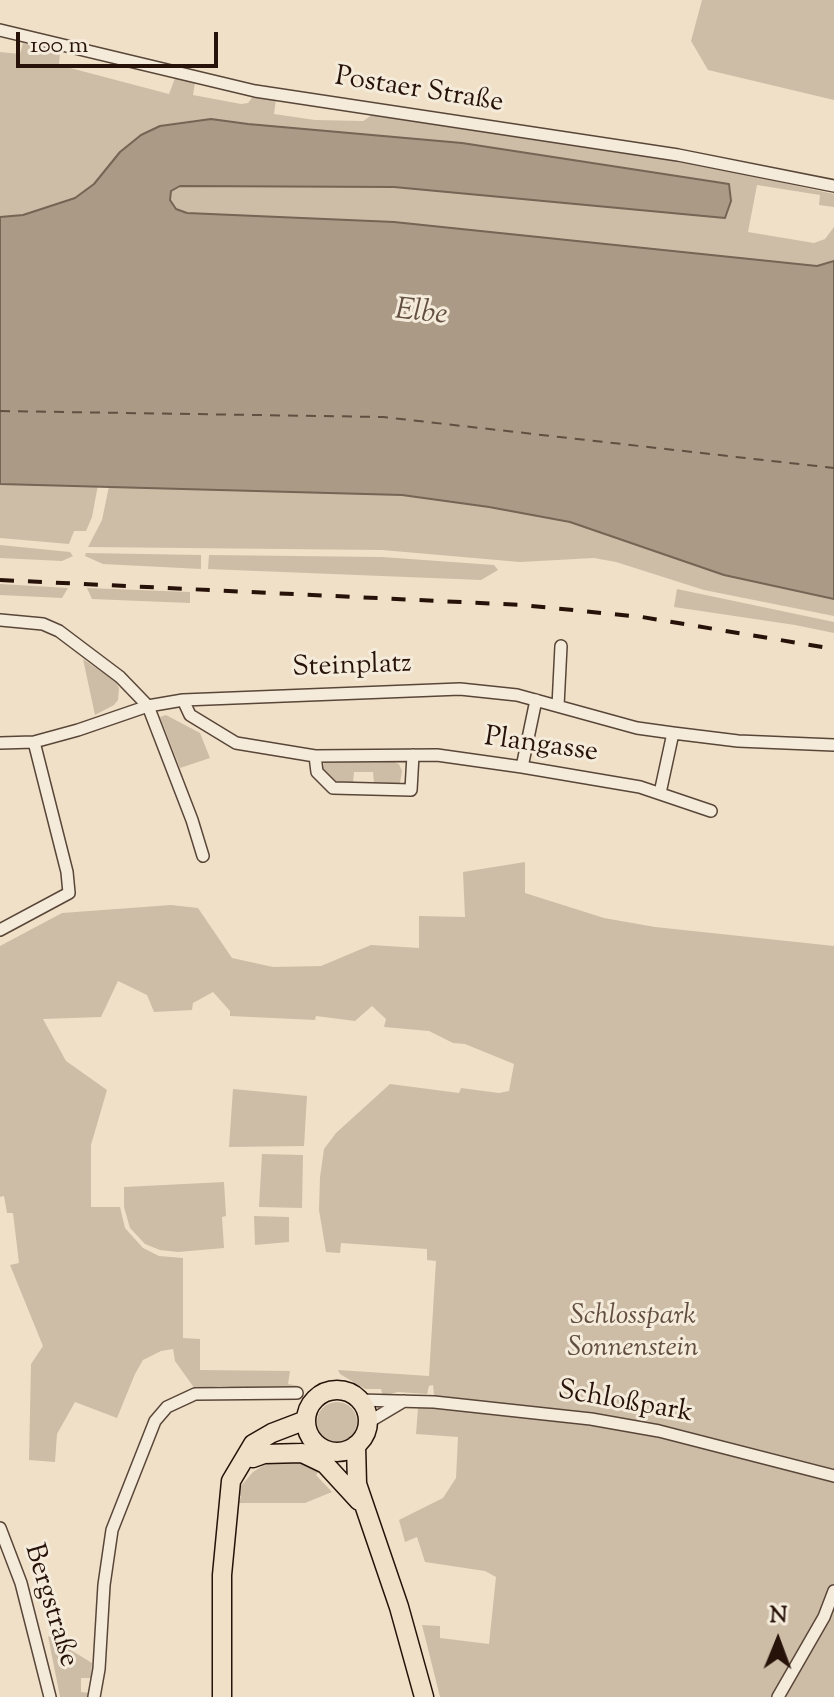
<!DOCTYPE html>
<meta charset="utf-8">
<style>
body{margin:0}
#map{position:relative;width:834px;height:1697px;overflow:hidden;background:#efe0c7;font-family:"Sorts Mill Goudy",serif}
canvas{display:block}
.north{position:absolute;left:738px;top:1601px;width:80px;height:80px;-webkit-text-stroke:6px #f5ebdb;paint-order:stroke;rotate:1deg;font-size:22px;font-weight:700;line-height:32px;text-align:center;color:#271209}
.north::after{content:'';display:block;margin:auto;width:28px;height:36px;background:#271209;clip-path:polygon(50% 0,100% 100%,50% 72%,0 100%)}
.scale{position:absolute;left:16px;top:32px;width:202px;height:36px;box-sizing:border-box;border:4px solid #271209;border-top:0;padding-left:10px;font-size:24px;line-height:28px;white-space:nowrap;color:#271209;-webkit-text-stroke:6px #f5ebdb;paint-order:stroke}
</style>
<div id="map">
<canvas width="834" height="1697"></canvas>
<div class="north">N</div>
<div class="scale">100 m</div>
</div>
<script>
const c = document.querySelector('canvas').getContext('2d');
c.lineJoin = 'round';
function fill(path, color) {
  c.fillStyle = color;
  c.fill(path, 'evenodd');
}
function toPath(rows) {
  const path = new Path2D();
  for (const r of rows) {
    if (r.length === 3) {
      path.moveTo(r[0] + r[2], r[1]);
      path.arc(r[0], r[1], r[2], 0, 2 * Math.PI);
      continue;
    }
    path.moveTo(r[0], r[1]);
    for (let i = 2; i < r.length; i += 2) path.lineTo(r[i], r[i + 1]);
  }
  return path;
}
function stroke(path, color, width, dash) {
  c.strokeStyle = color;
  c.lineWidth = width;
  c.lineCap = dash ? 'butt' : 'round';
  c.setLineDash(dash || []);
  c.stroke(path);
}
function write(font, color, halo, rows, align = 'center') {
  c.font = font + ' "Sorts Mill Goudy",serif';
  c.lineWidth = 6;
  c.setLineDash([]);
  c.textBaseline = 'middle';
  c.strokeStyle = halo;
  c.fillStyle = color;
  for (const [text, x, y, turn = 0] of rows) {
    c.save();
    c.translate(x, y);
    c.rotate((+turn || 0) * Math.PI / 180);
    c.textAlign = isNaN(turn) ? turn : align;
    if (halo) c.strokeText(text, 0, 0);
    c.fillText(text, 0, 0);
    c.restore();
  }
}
fill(toPath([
 [702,0,834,0,834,100,708,70,691,41],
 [23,43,40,47,40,51,47,53,49,49,60,52,59,65,169,94,175,78,195,83,193,95,241,104,248,103,254,95,276,99,274,114,315,120,363,121,372,115,467,128,691,163,834,194,834,207,819,205,820,195,757,185,748,232,814,243,825,239,834,227,834,261,818,266,394,222,187,213,176,209,170,200,171,191,180,186,394,187,729,184,462,143,248,124,211,119,160,126,120,152,94,184,75,198,23,215,0,217,0,52,20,54],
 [0,484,98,485,92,517,86,531,74,531,69,544,0,538],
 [109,486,402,495,489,507,570,522,724,575,834,599,834,616,704,590,616,562,594,558,520,562,382,550,88,547,102,520],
 [0,545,70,552,73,556,62,561,0,558],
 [86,553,201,555,201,569,103,564,85,556],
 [209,555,382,557,494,565,498,570,481,580,208,569],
 [0,584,68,588,62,598,0,595],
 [87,588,190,592,190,603,92,599],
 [677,589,834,622,834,633,795,625,674,607],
 [83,659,115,681,119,688,118,700,114,705,95,715],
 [166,715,200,733,210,758,180,768,160,717],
 [324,762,394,762,399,764,402,771,400,783,374,783,373,772,354,772,353,784,331,783,322,773],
 [525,862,525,893,604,918,655,927,834,946,834,1697,440,1697,422,1625,440,1626,440,1638,489,1644,496,1577,485,1571,425,1562,417,1537,405,1542,399,1520,443,1498,456,1478,458,1437,416,1434,418,1408,441,1408,443,1399,434,1395,433,1385,429,1386,427,1394,398,1392,383,1396,381,1389,365,1389,340,1374,338,1370,429,1376,436,1261,427,1260,427,1249,341,1243,340,1253,326,1252,319,1210,320,1177,324,1149,336,1133,390,1084,459,1093,461,1088,499,1093,509,1091,514,1064,465,1044,453,1043,429,1031,384,1027,386,1019,372,1006,355,1021,316,1016,315,1020,230,1016,230,1011,213,992,193,1003,192,1010,154,1012,147,995,118,981,101,1017,43,1019,66,1061,107,1090,91,1145,91,1207,120,1207,125,1228,143,1248,159,1256,183,1258,183,1338,200,1339,200,1370,290,1371,288,1384,299,1386,268,1390,220,1386,195,1389,175,1361,173,1349,161,1351,143,1360,135,1374,117,1418,75,1402,57,1434,55,1462,29,1460,31,1364,43,1346,10,1265,19,1263,13,1213,7,1213,4,1196,0,1197,0,946,62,913,171,905,198,908,232,958,273,967,321,966,371,945,419,948,419,916,465,917,463,872],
 [233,1089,307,1096,304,1146,229,1147],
 [262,1154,303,1155,302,1208,259,1207],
 [224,1182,226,1216,222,1217,224,1248,178,1252,160,1250,145,1244,130,1228,124,1207,124,1187],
 [254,1216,289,1217,289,1242,255,1245],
 [337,1422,20],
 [291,1459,321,1469,316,1475,332,1492,305,1503,239,1503,241,1496,237,1494,240,1487,253,1472,271,1461],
 [48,1636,92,1663,91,1678,81,1678,81,1692,89,1693,88,1697,60,1697]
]), '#cdbda7');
const water = toPath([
 [211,119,248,124,462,143,729,184,731,201,725,218,394,187,180,186,171,191,170,200,176,209,187,213,394,222,817,266,834,261,834,599,724,575,570,522,489,507,402,495,0,484,0,217,23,215,75,198,94,184,120,152,141,135,160,126,211,119]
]);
fill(water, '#ab9a86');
stroke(water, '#766454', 2);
stroke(toPath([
 [0,411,383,417,834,468]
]), '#624f41', 2, [10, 8]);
const minor = toPath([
 [0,30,255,91,678,155,834,186],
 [0,620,43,624,59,631,120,677,148,706,192,820,203,856],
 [183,700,190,715,236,743,315,756,437,755,522,767,640,787,711,811],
 [558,706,561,646],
 [0,743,34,742,78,730,148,706,183,700,460,689,517,695,637,728,673,733,738,741,834,745],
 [315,756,317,772,333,788,411,790,413,755],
 [522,767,536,700],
 [660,793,673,733],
 [0,930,69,893,67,872,34,742],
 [359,1400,434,1402,591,1419,659,1431,834,1476],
 [367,1423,404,1401],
 [0,1528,21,1583,50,1697],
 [94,1697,99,1669,104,1585,112,1530,155,1421,167,1407,195,1394,297,1393],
 [778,1697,824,1617,834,1591]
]);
const primary = toPath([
 [337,1421,31],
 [356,1445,357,1484,399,1607,424,1697],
 [253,1458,264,1454,302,1453,325,1464,359,1501],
 [222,1697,222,1575,231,1481,253,1444,272,1433,306,1420]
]);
stroke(minor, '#594638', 14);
stroke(primary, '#271209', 21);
stroke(minor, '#f5ebdb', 11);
stroke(primary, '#efe0c7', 18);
stroke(toPath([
 [0,580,522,605,642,617,834,649]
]), '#271209', 4, [14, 14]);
write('28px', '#271209', '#f5ebdb', [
 ["Postaer Straße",419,92,9],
 ["Steinplatz",352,668,-2],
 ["Plangasse",541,747,8],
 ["Schloßpark",625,1404,10],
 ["Bergstraße",49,1606,73]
]);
write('italic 28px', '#614e40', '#f5ebdb', [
 ["Schlosspark",633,1318],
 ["Sonnenstein",633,1350]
]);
write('italic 30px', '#624f41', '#f5ebdb', [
 ["Elbe",421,315,6]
]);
</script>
